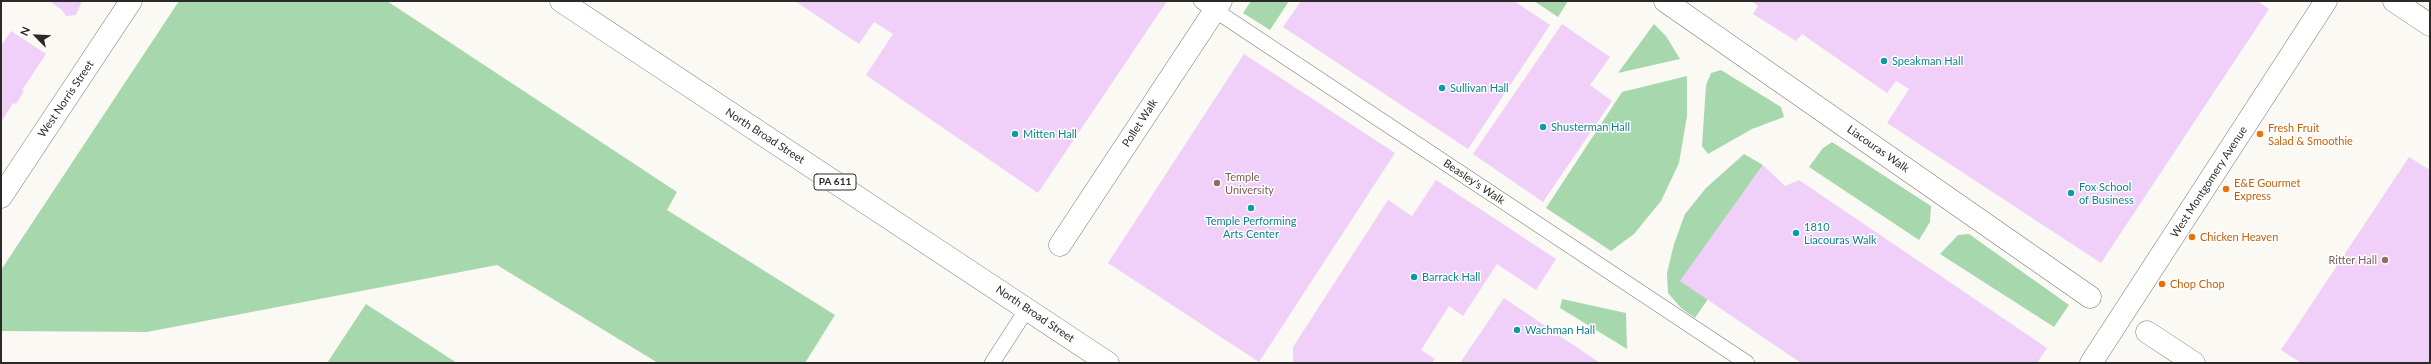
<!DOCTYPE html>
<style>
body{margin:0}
#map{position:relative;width:2431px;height:364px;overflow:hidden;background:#fbf9f4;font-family:Lato,sans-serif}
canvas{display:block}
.frame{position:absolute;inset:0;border:2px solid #2b2a28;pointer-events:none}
.north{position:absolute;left:16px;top:16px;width:40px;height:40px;-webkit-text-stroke:3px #fff;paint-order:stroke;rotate:294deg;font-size:11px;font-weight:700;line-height:16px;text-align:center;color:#2b2a28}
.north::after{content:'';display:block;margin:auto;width:14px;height:18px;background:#2b2a28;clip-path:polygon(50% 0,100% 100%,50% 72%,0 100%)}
</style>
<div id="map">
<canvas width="2431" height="364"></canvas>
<div class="frame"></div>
<div class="north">N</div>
</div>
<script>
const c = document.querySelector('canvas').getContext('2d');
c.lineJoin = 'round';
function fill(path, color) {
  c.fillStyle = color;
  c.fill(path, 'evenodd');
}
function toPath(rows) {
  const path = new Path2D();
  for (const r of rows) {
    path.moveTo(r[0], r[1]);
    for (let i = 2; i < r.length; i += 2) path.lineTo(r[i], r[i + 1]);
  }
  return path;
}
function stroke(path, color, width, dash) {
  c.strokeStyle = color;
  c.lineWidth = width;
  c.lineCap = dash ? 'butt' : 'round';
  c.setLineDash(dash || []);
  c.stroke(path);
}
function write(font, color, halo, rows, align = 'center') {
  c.font = font + ' Lato,sans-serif';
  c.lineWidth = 3;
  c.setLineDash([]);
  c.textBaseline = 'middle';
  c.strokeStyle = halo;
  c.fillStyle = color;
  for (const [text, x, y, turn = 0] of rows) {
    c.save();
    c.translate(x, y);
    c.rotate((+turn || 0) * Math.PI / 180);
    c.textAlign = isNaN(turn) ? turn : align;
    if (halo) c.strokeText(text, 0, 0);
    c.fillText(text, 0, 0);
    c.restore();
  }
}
fill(toPath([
 [179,1,387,1,677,192,667,210,835,315,805,363,658,363,497,265,147,332,1,331,1,270],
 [1251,1,1289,1,1270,30,1243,13],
 [1534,1,1568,1,1558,17],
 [1654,24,1666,36,1680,59,1618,73],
 [1721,70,1781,107,1784,117,1752,129,1708,154,1702,146,1706,85,1711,73],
 [1687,76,1687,116,1679,163,1661,201,1634,234,1611,251,1546,208,1622,92],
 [1832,142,1931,206,1930,222,1919,240,1809,167,1823,148],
 [1744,154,1763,165,1681,280,1708,299,1695,318,1681,308,1668,293,1667,273,1674,244,1685,214,1706,188],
 [1969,234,2069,305,2054,327,1940,254,1958,235],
 [1562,299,1626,313,1627,349,1560,308],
 [366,304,457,363,327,363]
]), '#a7d8ad');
fill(toPath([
 [49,1,82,1,76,15,66,16,62,10],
 [795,1,1167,1,1038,193,866,75,893,34,874,22,859,44],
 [1301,1,1514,1,1550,25,1468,149,1283,27],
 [1751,1,2257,1,2269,9,2101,263,1887,123,1909,89,1896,81,1887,93,1802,34,1796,41,1753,14,1758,6],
 [1562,24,1610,57,1590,85,1612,101,1543,202,1473,154],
 [11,31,46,54,22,90,24,91,16,104,13,103,1,122,1,46],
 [1244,54,1395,153,1259,362,1108,263],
 [2409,157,2430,170,2430,363,2301,363,2281,350],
 [1763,165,1785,186,1799,180,2047,348,2037,363,1801,363,1680,281],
 [1436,180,1556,259,1536,290,1497,264,1463,316,1449,306,1421,350,1435,359,1432,363,1293,363,1293,347,1388,200,1412,216],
 [1504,298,1600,363,1460,363]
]), '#f0cff9');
const service = toPath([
 [1201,1,1747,363],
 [992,363,1027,309]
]);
const pedestrian = toPath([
 [1665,1,2090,297],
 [1060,245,1221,1],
 [2147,332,2194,363]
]);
const minor = toPath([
 [2394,1,2430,25],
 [1,197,131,1],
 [2091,363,2326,1]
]);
const primary = toPath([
 [561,1,1108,363]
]);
stroke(service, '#777572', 16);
stroke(pedestrian, '#777572', 23);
stroke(minor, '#777572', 23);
stroke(primary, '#777572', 23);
stroke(service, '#fff', 15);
stroke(pedestrian, '#fff', 22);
stroke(minor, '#fff', 22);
stroke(primary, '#fff', 22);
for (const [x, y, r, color] of [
 [1884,61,4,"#0f9aa8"],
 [1442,88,4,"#0f9aa8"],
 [1543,127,4,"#0f9aa8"],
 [1015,134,4,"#0f9aa8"],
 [2260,134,4,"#e8710a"],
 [1217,183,4,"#8d6e63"],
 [2226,189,4,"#e8710a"],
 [2071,193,4,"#0f9aa8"],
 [1251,208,4,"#0f9aa8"],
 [1796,233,4,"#0f9aa8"],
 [2192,237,4,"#e8710a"],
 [2385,260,4,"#8d6e63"],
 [1414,277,4,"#0f9aa8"],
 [2162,284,4,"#e8710a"],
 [1517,330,4,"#0f9aa8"]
]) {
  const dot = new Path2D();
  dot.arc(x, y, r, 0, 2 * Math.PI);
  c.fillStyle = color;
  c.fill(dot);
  stroke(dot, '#fff', 1.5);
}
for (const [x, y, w] of [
 [835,182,42]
]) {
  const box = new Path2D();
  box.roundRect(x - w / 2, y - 8, w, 16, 3);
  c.fillStyle = '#fff';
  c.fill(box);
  stroke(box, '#2b2a28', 1);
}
write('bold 10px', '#2b2a28', null, [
 ["PA 611",835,182]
]);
write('11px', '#0d838f', '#fff', [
 ["Speakman Hall",1892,61],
 ["Sullivan Hall",1450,88],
 ["Shusterman Hall",1551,127],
 ["Mitten Hall",1023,134],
 ["Fox School",2079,187],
 ["of Business",2079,200],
 ["Temple Performing",1251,221,"center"],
 ["Arts Center",1251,234,"center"],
 ["1810",1804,227],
 ["Liacouras Walk",1804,240],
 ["Barrack Hall",1422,277],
 ["Wachman Hall",1525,330]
], 'left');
write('11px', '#2b2a28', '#fff', [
 ["West Norris Street",66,99,-56],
 ["Pollet Walk",1140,123,-57],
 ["North Broad Street",765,136,33],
 ["Liacouras Walk",1878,149,35],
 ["Beasley's Walk",1474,182,34],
 ["West Montgomery Avenue",2209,182,-57],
 ["North Broad Street",1035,314,34]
]);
write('11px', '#c56008', '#fff', [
 ["Fresh Fruit",2268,128],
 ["Salad & Smoothie",2268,141],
 ["E&E Gourmet",2234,183],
 ["Express",2234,196],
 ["Chicken Heaven",2200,237],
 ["Chop Chop",2170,284]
], 'left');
write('11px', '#785e54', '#fff', [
 ["Temple",1225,177],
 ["University",1225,190],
 ["Ritter Hall",2377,260,"right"]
], 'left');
</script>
